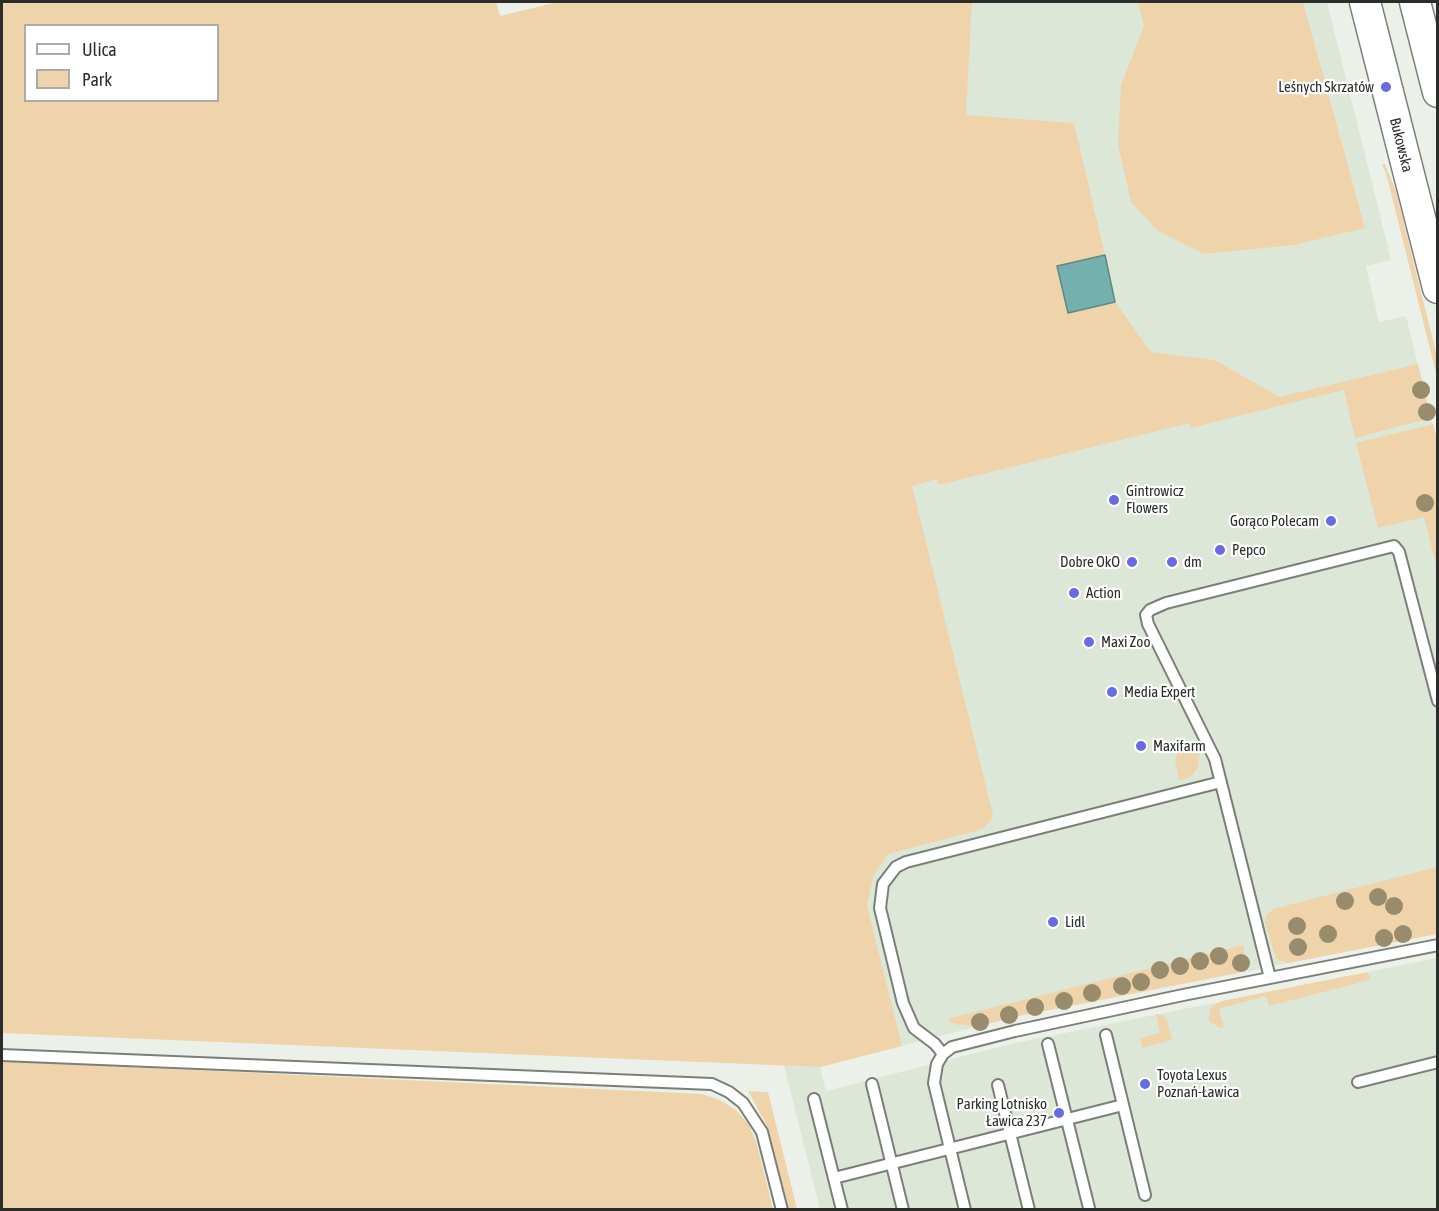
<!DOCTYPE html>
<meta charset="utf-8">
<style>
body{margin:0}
#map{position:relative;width:1439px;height:1211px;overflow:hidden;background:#ebf1e9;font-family:"Asap Condensed",sans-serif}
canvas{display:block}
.frame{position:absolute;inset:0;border:3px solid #2b2d2a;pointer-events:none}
.legend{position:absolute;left:24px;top:24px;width:195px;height:78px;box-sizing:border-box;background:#fff;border:2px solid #aaabaa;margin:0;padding:8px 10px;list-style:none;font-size:18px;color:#2b2d2a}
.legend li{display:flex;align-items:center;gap:12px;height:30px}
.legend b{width:30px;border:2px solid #aaabaa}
</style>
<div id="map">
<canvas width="1439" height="1211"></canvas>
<div class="frame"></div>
<ul class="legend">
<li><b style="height:8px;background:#fff"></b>Ulica</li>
<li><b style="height:16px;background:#efd4ab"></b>Park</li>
</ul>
</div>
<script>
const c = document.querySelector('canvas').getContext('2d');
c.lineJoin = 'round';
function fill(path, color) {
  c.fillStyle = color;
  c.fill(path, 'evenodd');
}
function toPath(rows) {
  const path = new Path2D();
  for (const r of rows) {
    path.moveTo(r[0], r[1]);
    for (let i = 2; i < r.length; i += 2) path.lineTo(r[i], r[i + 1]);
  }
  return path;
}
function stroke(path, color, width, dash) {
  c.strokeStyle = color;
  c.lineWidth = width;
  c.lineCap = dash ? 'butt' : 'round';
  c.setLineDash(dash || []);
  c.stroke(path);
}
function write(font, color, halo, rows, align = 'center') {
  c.font = font + ' "Asap Condensed",sans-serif';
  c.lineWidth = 4.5;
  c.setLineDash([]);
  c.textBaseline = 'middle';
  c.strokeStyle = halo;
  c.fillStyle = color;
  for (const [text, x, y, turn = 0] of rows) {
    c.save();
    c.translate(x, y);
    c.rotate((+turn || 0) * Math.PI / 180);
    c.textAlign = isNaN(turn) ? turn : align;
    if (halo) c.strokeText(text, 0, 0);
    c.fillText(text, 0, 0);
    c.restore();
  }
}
fill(toPath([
 [761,2,1327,2,1391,260,1366,266,1379,322,1406,316,1437,443,1437,934,1014,1017,820,1067,826,1091,1015,1043,1437,958,1437,1209,820,1209,784,1065,819,1067]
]), '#dde7d8');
fill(toPath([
 [2,2,496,2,500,16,558,2,972,2,966,115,1074,123,1105,255,1057,266,1068,313,1115,302,1151,352,1215,360,1279,397,1418,364,1431,418,1355,438,1344,390,1190,428,1189,423,939,485,937,479,912,486,993,815,991,820,983,829,888,854,873,877,867,906,902,1046,820,1067,2,1033],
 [26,26,218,26,218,100,26,100],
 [1138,2,1303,2,1365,228,1294,245,1204,254,1158,231,1131,202,1118,144,1121,85,1144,26],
 [1385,164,1396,192,1437,356,1437,377,1386,173,1382,165],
 [1433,424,1438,443,1437,569,1424,517,1378,528,1356,443],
 [1195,743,1199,754,1198,767,1192,776,1179,781,1175,761,1176,756,1180,750],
 [1437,867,1437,934,1288,963,1276,959,1265,922,1266,916,1273,909],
 [1243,945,1247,965,1245,969,1238,973,1014,1017,977,1027,951,1023,947,1019],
 [1368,972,1370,980,1269,1006,1266,996,1219,1009,1224,1028,1218,1027,1209,1021,1210,1009,1214,1005,1222,1001],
 [1156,1014,1162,1015,1167,1020,1172,1040,1142,1048,1140,1038,1160,1033],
 [2,1061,702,1094,720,1100,736,1110,749,1125,757,1144,773,1209,2,1209],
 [748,1091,768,1092,797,1209,789,1209,766,1124]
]), '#efd4ab');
const water = toPath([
 [1105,255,1115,302,1068,313,1057,266,1105,255]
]);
fill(water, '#74b0ae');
stroke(water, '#5e8986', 1.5);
const service = toPath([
 [1270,978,1215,759,1148,624,1146,615,1150,610,1166,603,1394,546,1399,552,1438,701],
 [1106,1035,1145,1195],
 [1048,1044,1089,1208],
 [943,1054,935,1044,914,1028,903,1003,880,908,883,884,896,867,906,862,1221,782],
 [2,1055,712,1084,729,1092,743,1103,762,1132,782,1210],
 [1358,1082,1438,1062],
 [872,1084,903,1210],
 [998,1085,1029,1210],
 [814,1099,842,1210],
 [834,1178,1123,1105],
 [965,1210,934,1083,937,1064,943,1054,952,1047,1015,1031,1183,995,1438,945]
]);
const secondary = toPath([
 [1365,2,1438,288],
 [1415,2,1438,92]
]);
stroke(service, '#7a7f78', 14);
stroke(secondary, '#7a7f78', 33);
stroke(service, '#fff', 10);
stroke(secondary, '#fff', 30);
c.fillStyle = '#988c6c';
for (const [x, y] of [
 [1421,390],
 [1427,412],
 [1425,503],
 [1378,897],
 [1345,901],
 [1394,906],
 [1297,926],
 [1328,934],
 [1403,934],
 [1384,938],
 [1298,947],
 [1219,956],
 [1200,961],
 [1241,963],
 [1180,966],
 [1160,970],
 [1141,982],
 [1122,986],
 [1092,993],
 [1064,1001],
 [1035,1007],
 [1009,1015],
 [980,1022]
]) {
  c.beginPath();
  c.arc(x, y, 9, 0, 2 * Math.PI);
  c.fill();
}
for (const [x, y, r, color] of [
 [1386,87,6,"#6a6ae4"],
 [1114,500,6,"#6a6ae4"],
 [1331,521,6,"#6a6ae4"],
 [1220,550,6,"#6a6ae4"],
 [1132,562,6,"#6a6ae4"],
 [1172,562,6,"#6a6ae4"],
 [1074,593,6,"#6a6ae4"],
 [1089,642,6,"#6a6ae4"],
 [1112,692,6,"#6a6ae4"],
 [1141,746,6,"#6a6ae4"],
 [1053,922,6,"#6a6ae4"],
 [1145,1084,6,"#6a6ae4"],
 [1059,1113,6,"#6a6ae4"]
]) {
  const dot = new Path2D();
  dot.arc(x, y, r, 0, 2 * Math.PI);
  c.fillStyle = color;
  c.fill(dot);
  stroke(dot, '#fff', 2);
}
write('15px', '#2b2d2a', '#fff', [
 ["Leśnych Skrzatów",1374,87,"right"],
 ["Gintrowicz",1126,491],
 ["Flowers",1126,508],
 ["Gorąco Polecam",1319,521,"right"],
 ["Pepco",1232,550],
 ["Dobre OkO",1120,562,"right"],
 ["dm",1184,562],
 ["Action",1086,593],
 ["Maxi Zoo",1101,642],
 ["Media Expert",1124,692],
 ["Maxifarm",1153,746],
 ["Lidl",1065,922],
 ["Toyota Lexus",1157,1075],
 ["Poznań-Ławica",1157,1092],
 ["Parking Lotnisko",1047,1104,"right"],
 ["Ławica 237",1047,1121,"right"]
], 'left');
write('15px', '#2b2d2a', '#fff', [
 ["Bukowska",1401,145,76]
]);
</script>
